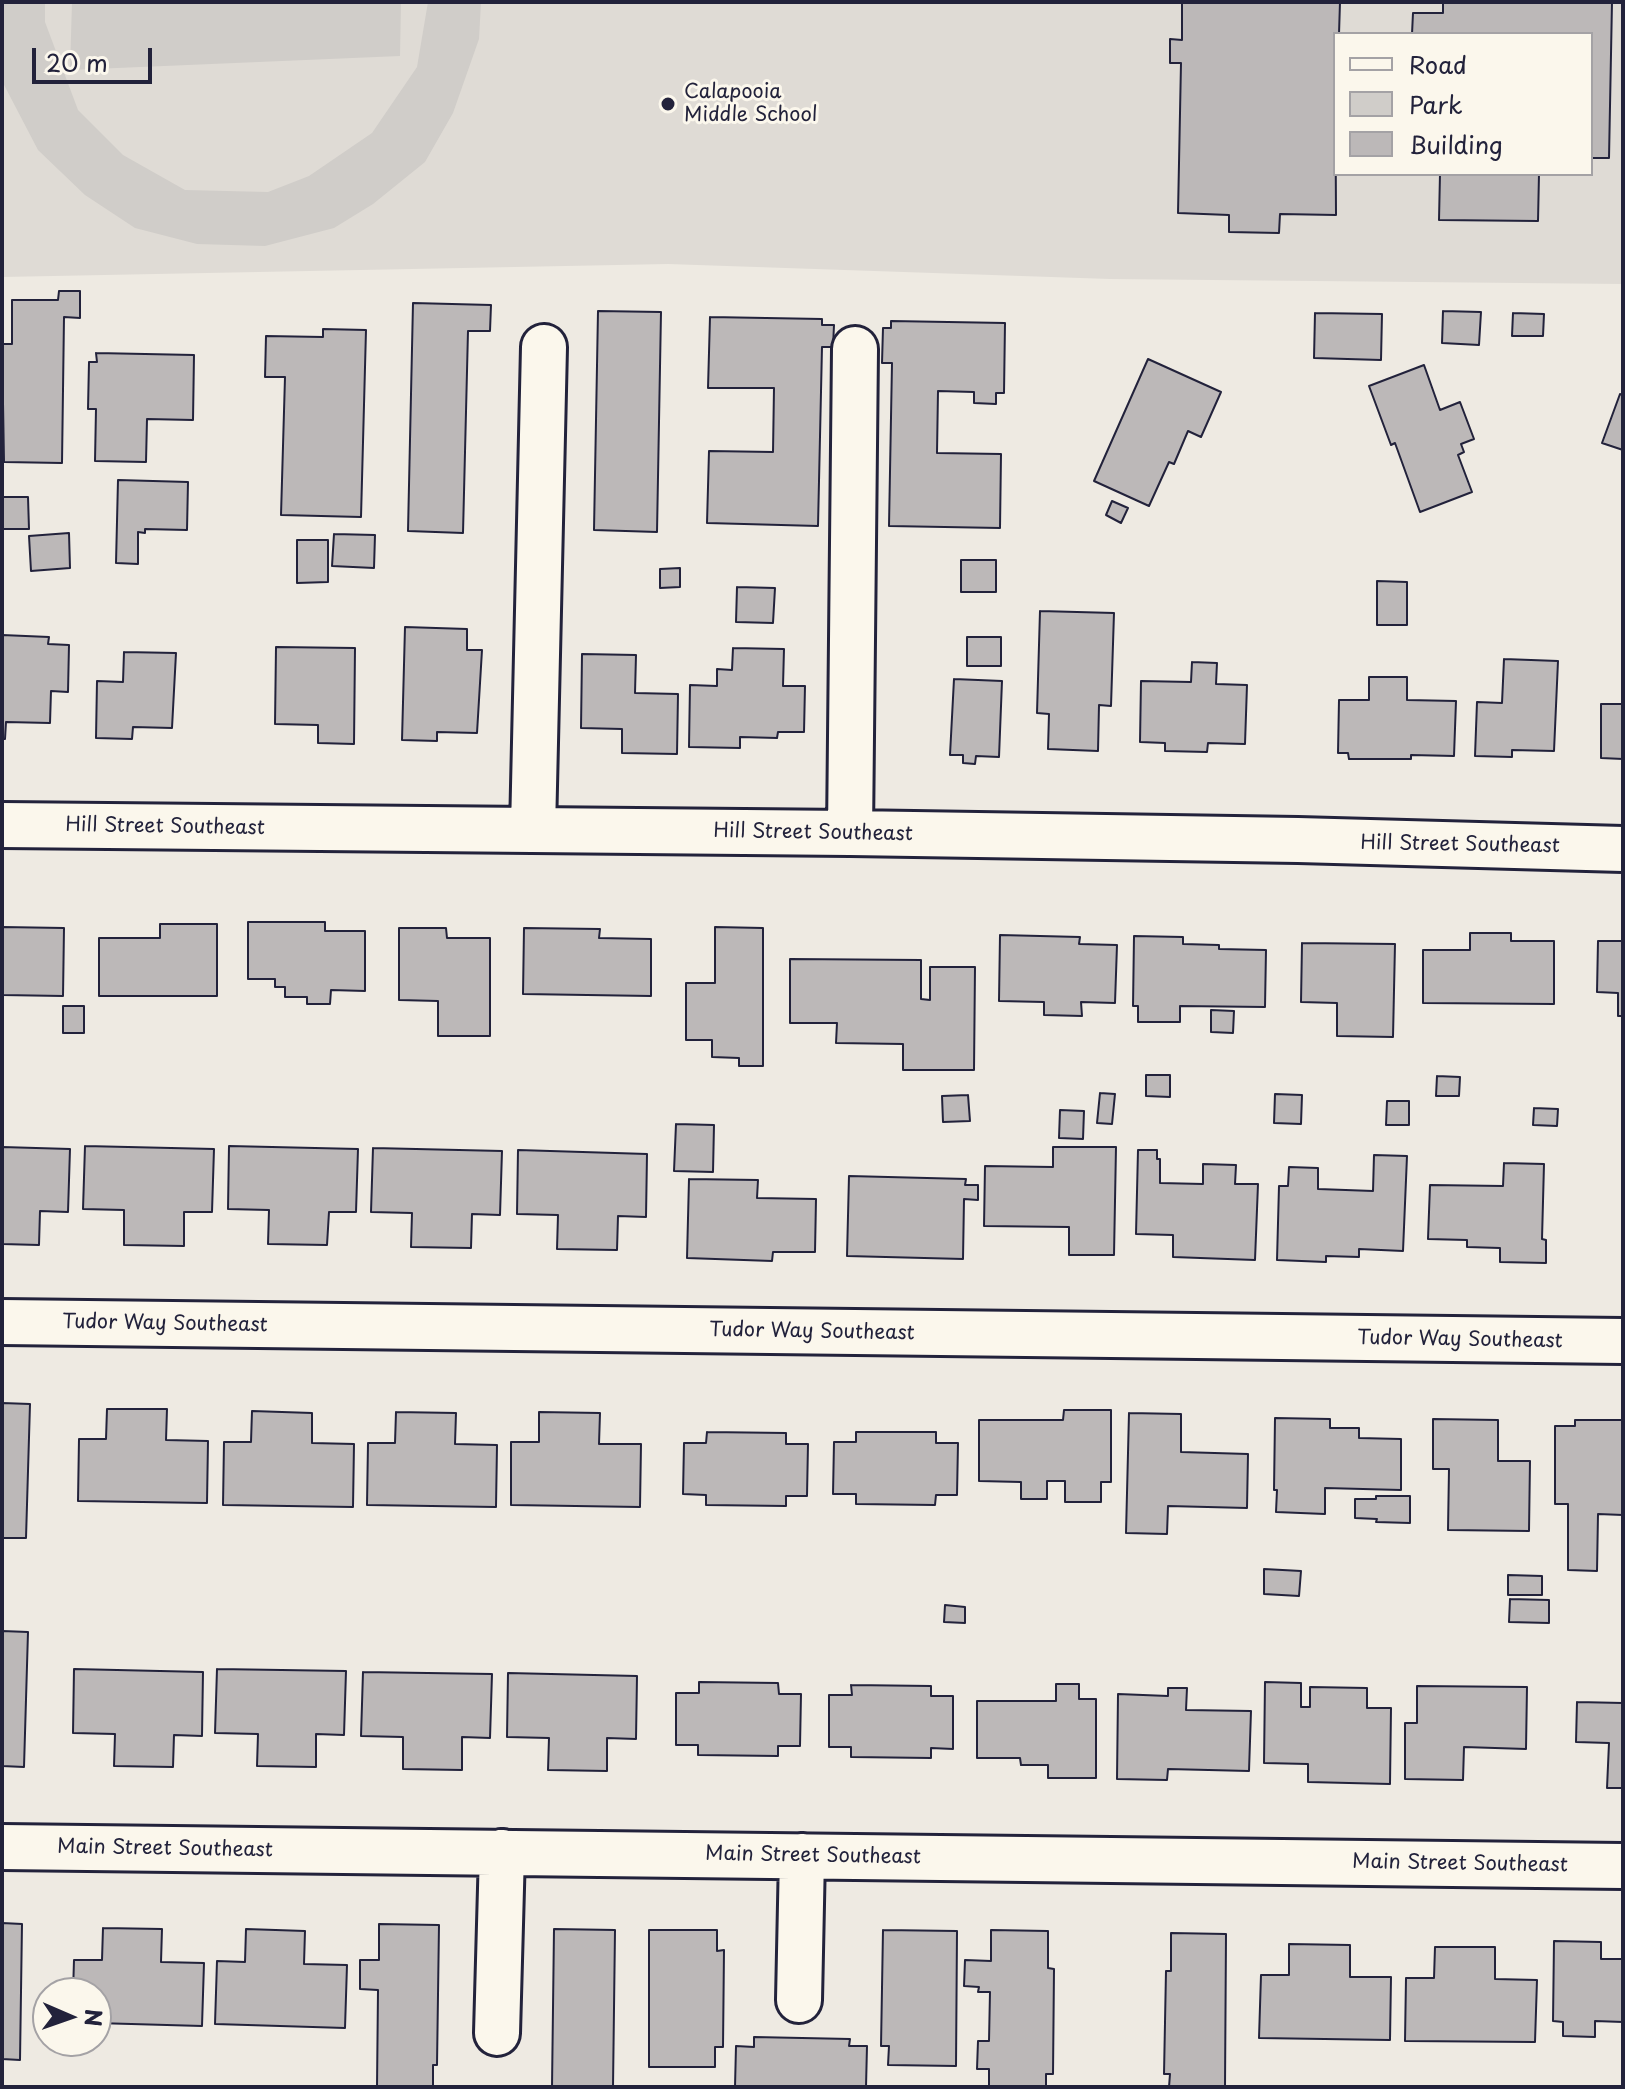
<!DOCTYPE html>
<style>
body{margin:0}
#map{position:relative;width:1625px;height:2089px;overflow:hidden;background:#eeeae2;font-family:"Playpen Sans",sans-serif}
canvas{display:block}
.frame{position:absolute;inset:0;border:4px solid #22223b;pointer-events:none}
.legend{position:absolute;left:1333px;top:32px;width:260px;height:144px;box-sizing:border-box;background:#fbf7ec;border:2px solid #a4a2a5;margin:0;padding:10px 14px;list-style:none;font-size:24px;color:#22223b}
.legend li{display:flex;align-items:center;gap:16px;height:40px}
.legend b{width:40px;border:2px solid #a4a2a5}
.north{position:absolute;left:32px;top:1977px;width:80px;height:80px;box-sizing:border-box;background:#fbf7ec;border:2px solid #a4a2a5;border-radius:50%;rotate:92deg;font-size:22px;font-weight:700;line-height:32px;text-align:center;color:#22223b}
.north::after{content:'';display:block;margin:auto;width:28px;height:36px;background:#22223b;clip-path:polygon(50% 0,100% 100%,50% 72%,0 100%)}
.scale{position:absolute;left:32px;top:48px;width:120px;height:36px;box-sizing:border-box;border:4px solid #22223b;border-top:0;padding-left:10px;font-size:24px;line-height:28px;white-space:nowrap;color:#22223b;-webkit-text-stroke:6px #fbf7ec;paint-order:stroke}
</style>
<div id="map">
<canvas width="1625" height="2089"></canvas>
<div class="frame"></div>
<ul class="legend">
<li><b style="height:10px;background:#fbf7ec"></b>Road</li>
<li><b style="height:22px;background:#d0cdc9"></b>Park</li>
<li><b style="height:22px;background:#bcb8b8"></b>Building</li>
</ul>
<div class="north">N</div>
<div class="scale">20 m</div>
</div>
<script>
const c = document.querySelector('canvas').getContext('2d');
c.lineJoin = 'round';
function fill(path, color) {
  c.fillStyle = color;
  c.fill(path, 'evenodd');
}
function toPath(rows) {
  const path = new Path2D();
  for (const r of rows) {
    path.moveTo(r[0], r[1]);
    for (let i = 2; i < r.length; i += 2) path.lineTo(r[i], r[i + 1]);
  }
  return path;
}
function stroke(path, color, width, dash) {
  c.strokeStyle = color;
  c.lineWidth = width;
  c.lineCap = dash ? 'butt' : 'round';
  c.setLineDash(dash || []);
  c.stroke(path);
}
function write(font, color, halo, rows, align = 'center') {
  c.font = font + ' "Playpen Sans",sans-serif';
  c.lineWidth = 6;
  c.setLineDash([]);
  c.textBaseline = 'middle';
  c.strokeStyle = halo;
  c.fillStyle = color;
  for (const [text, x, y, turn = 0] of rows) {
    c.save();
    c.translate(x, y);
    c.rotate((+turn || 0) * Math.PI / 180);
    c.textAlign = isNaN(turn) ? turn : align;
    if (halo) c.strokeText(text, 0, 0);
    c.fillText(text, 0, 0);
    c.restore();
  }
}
fill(toPath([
 [2,2,1623,2,1623,284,1110,279,668,264,2,277],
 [1335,34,1591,34,1591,174,1335,174]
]), '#dfdbd5');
fill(toPath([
 [2,2,45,2,45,22,78,110,123,155,185,190,268,192,309,176,372,133,417,67,428,2,481,2,479,39,453,113,425,162,373,204,334,228,265,246,197,244,135,228,85,195,38,150,2,81],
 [72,2,401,2,400,56,70,70]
]), '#d0cdc9');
const building = toPath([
 [1182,2,1340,2,1339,34,1335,34,1336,215,1280,214,1279,233,1229,232,1229,215,1178,213,1181,63,1170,63,1170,39,1182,40,1182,2],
 [1443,2,1612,2,1609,158,1591,158,1591,34,1412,34,1413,13,1443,13,1443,2],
 [1440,174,1539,174,1538,221,1439,220,1440,174],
 [59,291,80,291,80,318,64,317,62,463,4,462,2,344,12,344,12,300,58,300,59,291],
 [413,303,491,305,490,331,468,331,463,533,408,531,413,303],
 [598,311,661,312,657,532,594,530,598,311],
 [1443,311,1481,312,1479,345,1442,343,1443,311],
 [1315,313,1382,314,1381,360,1314,358,1315,313],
 [1513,313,1544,314,1543,336,1512,336,1513,313],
 [710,317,822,319,822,325,834,325,833,347,822,347,818,526,707,523,709,451,773,452,774,388,708,388,710,317],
 [891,321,1005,323,1004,393,996,393,996,404,974,403,974,392,938,391,937,453,1001,454,1000,528,889,526,892,363,882,363,883,328,891,328,891,321],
 [323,329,366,330,361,517,281,515,285,377,265,377,266,336,323,337,323,329],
 [96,353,194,355,193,420,147,419,146,462,95,461,96,409,88,409,89,362,97,362,96,353],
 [1148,359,1221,392,1201,437,1188,431,1174,464,1169,462,1149,506,1094,481,1148,359],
 [1424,365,1440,410,1460,402,1474,439,1461,444,1464,452,1458,455,1472,492,1420,512,1395,443,1391,445,1369,386,1424,365],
 [1620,394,1623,395,1623,450,1602,443,1620,394],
 [118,480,188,482,187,530,145,529,145,533,138,532,138,564,116,563,118,480],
 [2,497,28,497,29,529,2,529,2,497],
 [1112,501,1128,508,1121,523,1106,515,1112,501],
 [69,533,70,568,31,571,29,536,69,533],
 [334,534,375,535,374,568,332,566,334,534],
 [297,540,328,540,328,582,297,583,297,540],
 [961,560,996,560,996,592,961,592,961,560],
 [680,568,680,587,660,588,660,569,680,568],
 [1377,581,1407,582,1407,625,1377,625,1377,581],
 [737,587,775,588,773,623,736,622,737,587],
 [1040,611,1114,613,1111,706,1099,705,1098,751,1048,749,1049,714,1037,713,1040,611],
 [405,627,467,629,467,650,482,650,477,733,437,732,437,741,402,740,405,627],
 [2,635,49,637,48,644,69,645,68,692,51,691,50,723,6,722,5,739,2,739,2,635],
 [967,637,1001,637,1001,666,967,666,967,637],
 [276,647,355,648,354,744,318,743,318,725,275,724,276,647],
 [733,648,784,649,783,686,805,686,804,732,778,732,777,738,740,737,740,748,689,747,690,685,717,686,717,669,732,670,733,648],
 [124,652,176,653,172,728,133,727,132,739,96,738,97,681,123,682,124,652],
 [582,654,636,655,635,693,678,694,677,754,622,753,622,729,581,728,582,654],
 [1504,659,1558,661,1554,751,1512,750,1512,757,1475,756,1477,702,1502,703,1504,659],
 [1192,662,1217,663,1216,684,1247,685,1245,744,1208,743,1207,752,1165,751,1165,743,1140,742,1141,681,1191,682,1192,662],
 [1369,677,1407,677,1407,700,1456,701,1454,756,1411,755,1411,759,1349,759,1348,753,1338,753,1339,700,1369,700,1369,677],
 [954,679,1002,681,999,757,976,756,975,764,963,763,963,755,950,755,954,679],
 [1601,704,1623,704,1623,759,1601,758,1601,704],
 [248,922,325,922,325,931,365,931,365,991,331,990,330,1004,307,1004,307,997,285,997,285,987,275,987,275,979,248,979,248,922],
 [160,924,217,924,217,996,99,996,99,938,160,938,160,924],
 [2,927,64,928,63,996,2,995,2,927],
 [715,927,763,928,763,1066,739,1066,739,1058,712,1057,712,1040,686,1040,686,983,715,983,715,927],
 [399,928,446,928,447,938,490,938,490,1036,438,1036,438,1001,399,1000,399,928],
 [524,928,600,929,599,938,651,939,651,996,523,994,524,928],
 [1470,933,1511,933,1511,941,1554,941,1554,1004,1423,1003,1423,950,1470,950,1470,933],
 [1000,935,1080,937,1079,944,1117,945,1115,1003,1081,1002,1082,1016,1044,1015,1044,1002,999,1001,1000,935],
 [1134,936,1183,937,1183,944,1219,945,1219,949,1266,950,1265,1007,1180,1006,1180,1022,1138,1022,1138,1006,1133,1006,1134,936],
 [1598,941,1623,941,1623,1016,1618,1016,1618,993,1597,992,1598,941],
 [1302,943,1395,944,1393,1037,1337,1036,1337,1003,1301,1002,1302,943],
 [790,959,921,960,921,999,930,1000,930,967,975,967,974,1070,903,1070,903,1044,836,1043,837,1023,790,1023,790,959],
 [63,1006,84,1006,84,1033,63,1033,63,1006],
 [1211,1010,1234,1011,1233,1033,1211,1032,1211,1010],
 [1146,1075,1170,1075,1170,1097,1146,1096,1146,1075],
 [1437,1076,1460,1077,1459,1096,1436,1096,1437,1076],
 [1100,1093,1115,1094,1112,1124,1097,1123,1100,1093],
 [1275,1094,1302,1095,1301,1124,1274,1123,1275,1094],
 [968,1095,970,1121,943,1122,942,1096,968,1095],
 [1387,1101,1409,1101,1409,1125,1386,1125,1387,1101],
 [1534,1108,1558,1109,1557,1126,1533,1125,1534,1108],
 [1060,1110,1084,1111,1083,1139,1059,1138,1060,1110],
 [676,1124,714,1125,713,1172,674,1171,676,1124],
 [85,1146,214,1149,212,1212,184,1212,184,1246,124,1245,124,1210,83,1209,85,1146],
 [229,1146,358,1149,356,1212,329,1212,327,1245,268,1244,269,1210,228,1209,229,1146],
 [2,1147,70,1149,68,1212,40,1211,39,1245,2,1244,2,1147],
 [1053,1147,1116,1147,1114,1255,1069,1255,1069,1227,984,1226,985,1166,1053,1167,1053,1147],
 [373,1148,502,1151,500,1215,472,1214,471,1248,411,1247,412,1213,371,1212,373,1148],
 [518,1150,647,1154,646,1217,618,1216,617,1250,557,1249,558,1215,517,1214,518,1150],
 [1138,1150,1157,1150,1157,1159,1160,1159,1160,1183,1203,1184,1203,1164,1236,1165,1235,1184,1258,1184,1255,1260,1173,1257,1173,1235,1136,1234,1138,1150],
 [1374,1155,1407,1156,1403,1251,1359,1249,1359,1257,1326,1256,1326,1262,1277,1260,1279,1186,1288,1186,1289,1167,1318,1168,1318,1189,1373,1191,1374,1155],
 [1504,1163,1544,1164,1542,1239,1546,1240,1546,1263,1500,1262,1500,1248,1467,1247,1467,1240,1428,1239,1430,1185,1503,1186,1504,1163],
 [849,1176,966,1179,965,1185,978,1185,978,1200,964,1199,963,1259,847,1256,849,1176],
 [689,1179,758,1180,757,1198,816,1199,815,1252,773,1252,772,1261,687,1258,689,1179],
 [2,1403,30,1404,26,1538,2,1538,2,1403],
 [107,1409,167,1409,166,1440,208,1441,207,1503,78,1501,79,1439,106,1439,107,1409],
 [1064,1410,1111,1410,1111,1482,1101,1482,1101,1502,1065,1502,1065,1481,1047,1481,1047,1499,1021,1499,1021,1482,979,1481,979,1420,1063,1420,1064,1410],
 [252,1411,312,1413,312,1443,354,1444,353,1507,223,1505,224,1442,251,1442,252,1411],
 [396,1412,456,1413,455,1444,497,1445,496,1507,367,1505,368,1443,395,1443,396,1412],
 [539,1412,600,1413,599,1444,641,1444,640,1507,511,1505,511,1442,539,1442,539,1412],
 [1129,1413,1181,1414,1181,1452,1248,1454,1247,1508,1168,1506,1167,1534,1126,1533,1129,1413],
 [1275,1418,1330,1419,1330,1428,1359,1428,1359,1438,1401,1439,1401,1490,1325,1488,1325,1514,1276,1512,1277,1490,1274,1490,1275,1418],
 [1433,1419,1498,1420,1498,1461,1530,1461,1529,1531,1448,1530,1449,1469,1433,1469,1433,1419],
 [1575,1420,1623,1420,1623,1515,1598,1514,1597,1571,1568,1570,1568,1504,1555,1504,1555,1426,1575,1426,1575,1420],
 [707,1432,786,1433,786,1444,808,1444,807,1496,786,1496,786,1506,706,1505,706,1495,683,1494,684,1443,706,1443,707,1432],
 [856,1432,936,1432,936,1443,958,1443,957,1495,936,1495,935,1505,856,1504,856,1494,833,1494,834,1442,856,1442,856,1432],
 [1376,1496,1410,1496,1410,1523,1376,1522,1377,1519,1355,1518,1355,1499,1376,1499,1376,1496],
 [1264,1569,1301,1571,1299,1596,1264,1594,1264,1569],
 [1508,1575,1542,1576,1542,1595,1508,1595,1508,1575],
 [1510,1599,1549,1600,1549,1623,1509,1622,1510,1599],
 [945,1605,965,1607,965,1623,944,1622,945,1605],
 [2,1631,28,1632,24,1767,2,1766,2,1631],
 [74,1669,203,1672,202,1736,174,1735,173,1767,114,1766,115,1734,73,1733,74,1669],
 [217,1669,346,1671,344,1735,316,1734,316,1767,257,1766,258,1734,215,1733,217,1669],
 [363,1672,492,1674,490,1738,462,1737,462,1770,403,1769,403,1737,361,1736,363,1672],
 [508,1673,637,1676,636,1739,607,1738,607,1771,548,1770,549,1738,507,1737,508,1673],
 [699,1682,778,1683,779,1694,801,1694,800,1746,778,1746,778,1756,698,1755,698,1745,676,1745,676,1693,699,1693,699,1682],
 [1265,1682,1301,1683,1301,1707,1310,1707,1310,1687,1367,1688,1367,1708,1391,1708,1390,1784,1308,1782,1308,1764,1264,1763,1265,1682],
 [1056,1684,1079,1684,1079,1699,1096,1699,1096,1778,1048,1778,1048,1765,1021,1765,1020,1758,977,1758,977,1701,1056,1701,1056,1684],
 [851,1685,931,1686,931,1696,953,1696,953,1749,931,1748,931,1758,851,1757,851,1747,829,1747,829,1695,852,1695,851,1685],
 [1417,1686,1527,1687,1526,1749,1464,1747,1463,1780,1405,1779,1405,1723,1417,1723,1417,1686],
 [1168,1688,1187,1688,1186,1710,1251,1711,1249,1771,1168,1769,1167,1780,1117,1779,1118,1694,1168,1696,1168,1688],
 [1577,1702,1623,1703,1623,1788,1607,1788,1609,1743,1576,1742,1577,1702],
 [2,1923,22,1924,20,2060,2,2059,2,1923],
 [379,1924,439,1925,437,2065,433,2065,433,2087,377,2087,378,1990,360,1989,360,1960,379,1960,379,1924],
 [103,1928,162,1929,161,1962,204,1963,202,2026,96,2023,96,1993,73,1993,74,1960,102,1960,103,1928],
 [246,1929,305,1931,304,1964,347,1965,345,2028,215,2024,217,1961,245,1962,246,1929],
 [554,1929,615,1930,613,2087,552,2087,554,1929],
 [649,1930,717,1930,717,1951,724,1950,723,2047,715,2047,715,2067,649,2067,649,1930],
 [883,1930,957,1931,956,2066,888,2065,889,2046,881,2046,883,1930],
 [991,1930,1048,1931,1048,1968,1054,1969,1053,2074,1046,2074,1046,2087,989,2087,989,2069,977,2069,978,2041,989,2041,990,1992,978,1992,979,1987,964,1986,965,1960,991,1961,991,1930],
 [1171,1933,1226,1934,1225,2087,1169,2087,1170,2074,1164,2074,1166,1971,1171,1971,1171,1933],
 [1554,1941,1601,1942,1601,1959,1623,1959,1623,2022,1595,2021,1595,2037,1563,2036,1563,2022,1553,2021,1554,1941],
 [1289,1944,1350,1945,1350,1977,1391,1977,1390,2040,1259,2038,1261,1975,1289,1975,1289,1944],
 [1435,1947,1495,1947,1495,1979,1537,1980,1535,2042,1405,2041,1406,1978,1434,1978,1435,1947],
 [754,2037,850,2039,849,2046,867,2046,866,2087,735,2087,736,2046,754,2047,754,2037]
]);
fill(building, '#bcb8b8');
stroke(building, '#22223b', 2);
const minor = toPath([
 [2,825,850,833,1298,840,1623,849],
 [533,830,544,347],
 [850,833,855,349],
 [2,1322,1623,1341],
 [2,1847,1623,1866],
 [799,2000,802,1856],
 [497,2033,502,1852]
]);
stroke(minor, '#22223b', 50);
stroke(minor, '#fbf7ec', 44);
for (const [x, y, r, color] of [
 [668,104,8,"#22223b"]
]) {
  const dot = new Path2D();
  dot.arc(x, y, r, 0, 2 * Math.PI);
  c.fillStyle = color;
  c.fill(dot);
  stroke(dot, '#fbf7ec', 3);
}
write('20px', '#22223b', '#fbf7ec', [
 ["Calapooia",684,92],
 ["Middle School",684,115]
], 'left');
write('20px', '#22223b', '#fbf7ec', [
 ["Hill Street Southeast",165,827,1],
 ["Hill Street Southeast",813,833,1],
 ["Hill Street Southeast",1460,845,1],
 ["Tudor Way Southeast",165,1324,1],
 ["Tudor Way Southeast",812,1332,1],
 ["Tudor Way Southeast",1460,1340,1],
 ["Main Street Southeast",165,1849,1],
 ["Main Street Southeast",813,1856,1],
 ["Main Street Southeast",1460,1864,1]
]);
</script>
